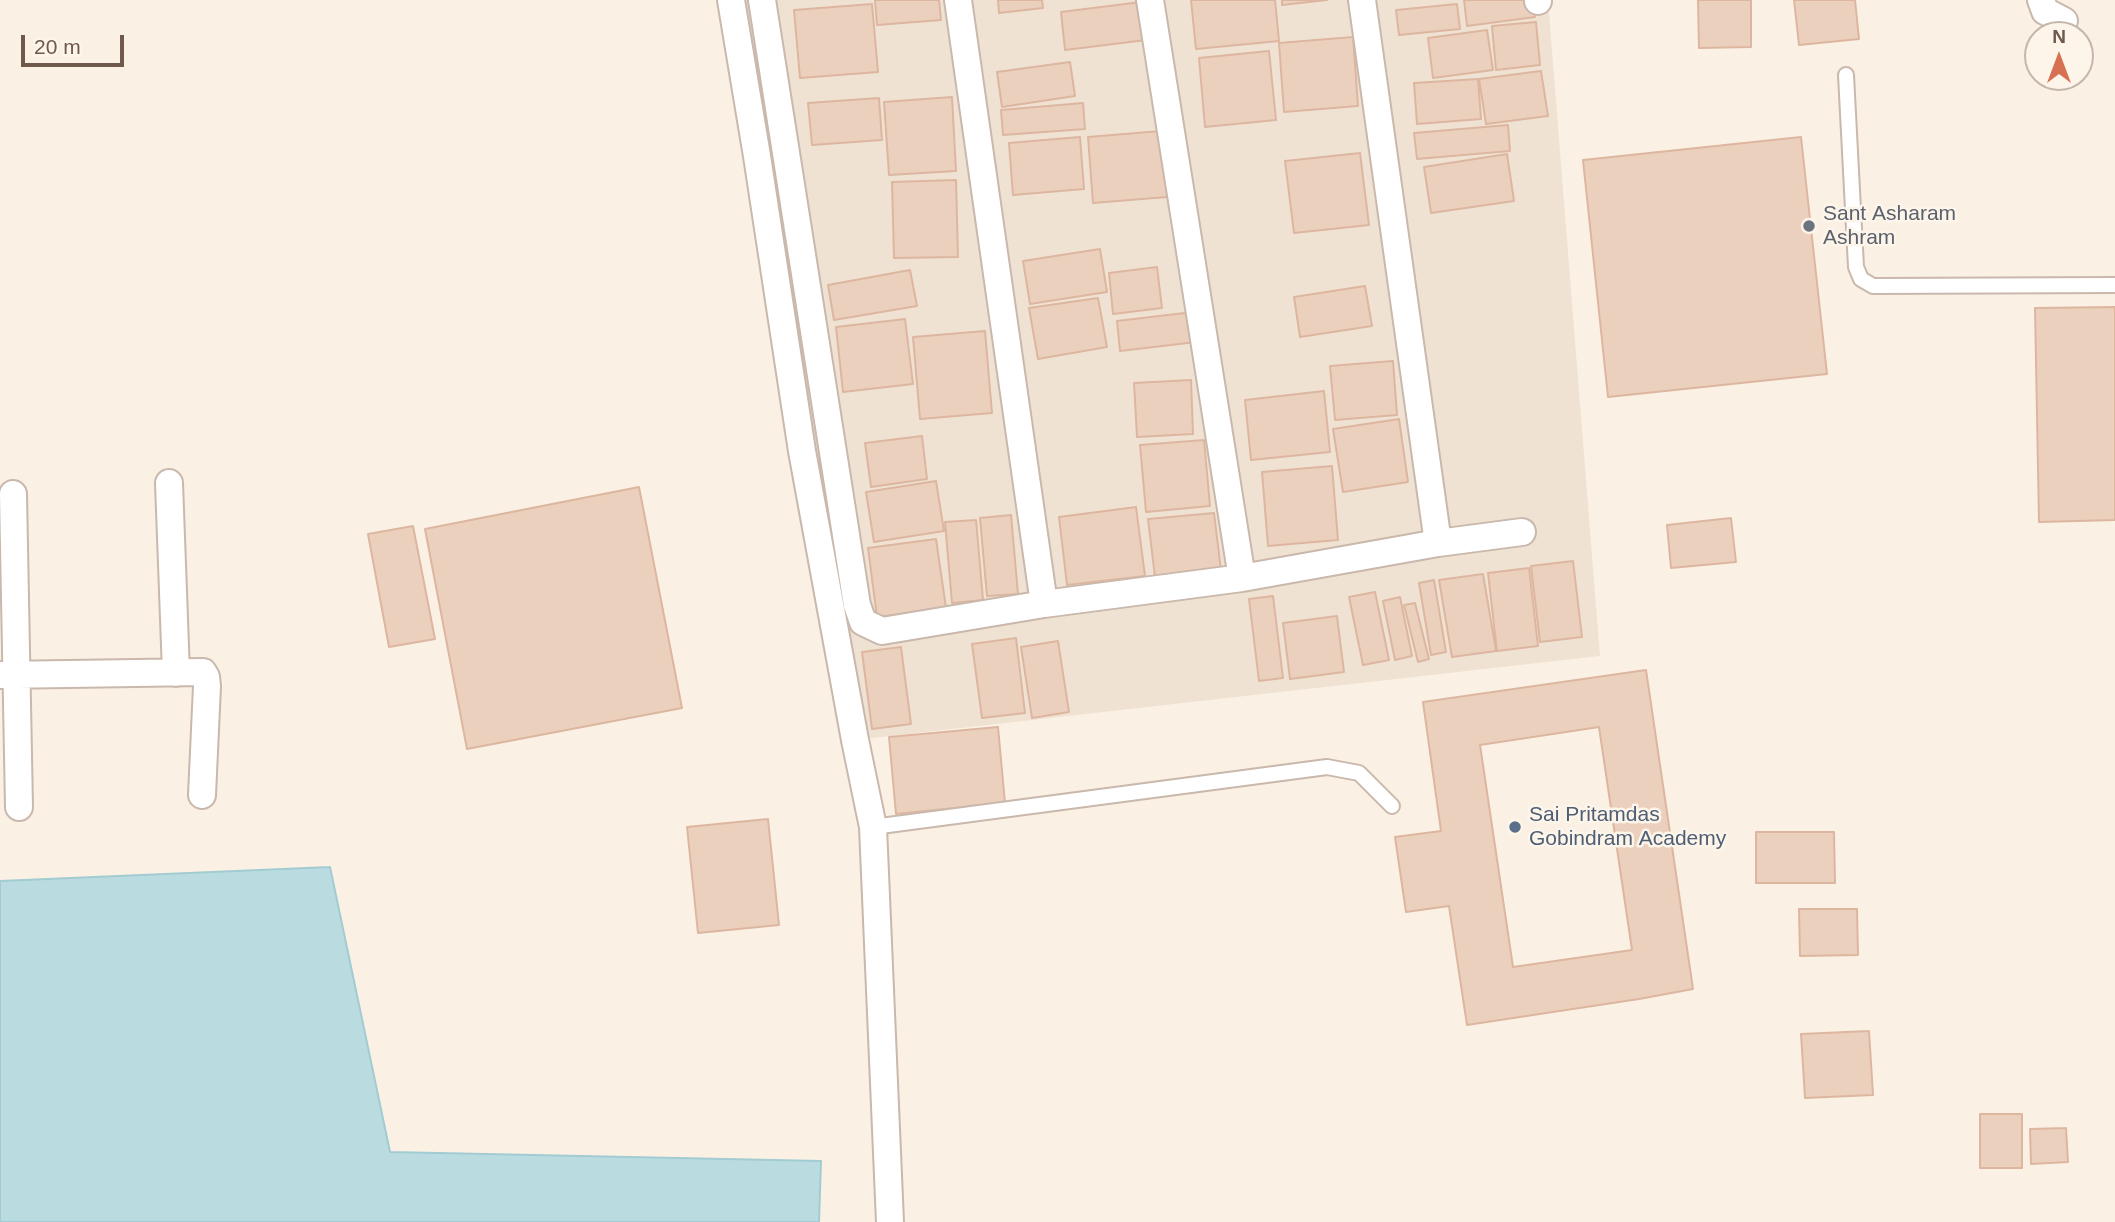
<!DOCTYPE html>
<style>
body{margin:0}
#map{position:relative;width:2115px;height:1222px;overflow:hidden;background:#faf1e4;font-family:Arial,sans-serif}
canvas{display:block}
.north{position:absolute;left:2024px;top:21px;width:70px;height:70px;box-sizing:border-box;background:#fdf5e9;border:2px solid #c4b6aa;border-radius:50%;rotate:0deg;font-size:19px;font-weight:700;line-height:28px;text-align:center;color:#6f584c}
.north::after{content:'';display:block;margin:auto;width:24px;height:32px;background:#d87054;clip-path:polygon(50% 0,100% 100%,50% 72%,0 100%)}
.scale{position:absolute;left:21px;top:35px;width:103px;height:32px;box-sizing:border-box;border:4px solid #6f584c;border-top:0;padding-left:9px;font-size:21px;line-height:24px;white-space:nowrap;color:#6f584c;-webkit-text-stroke:5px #fdf5e9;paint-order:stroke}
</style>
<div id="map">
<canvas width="2115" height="1222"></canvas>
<div class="north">N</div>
<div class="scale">20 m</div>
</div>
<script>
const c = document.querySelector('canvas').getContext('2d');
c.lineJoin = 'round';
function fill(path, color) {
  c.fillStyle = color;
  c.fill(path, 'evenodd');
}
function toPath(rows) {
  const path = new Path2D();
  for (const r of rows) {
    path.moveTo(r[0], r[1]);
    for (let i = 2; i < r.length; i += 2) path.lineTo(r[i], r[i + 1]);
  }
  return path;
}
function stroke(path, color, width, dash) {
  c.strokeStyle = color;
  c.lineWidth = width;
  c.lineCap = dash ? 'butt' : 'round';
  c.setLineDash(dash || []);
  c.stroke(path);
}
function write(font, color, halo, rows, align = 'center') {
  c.font = font + ' Arial,sans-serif';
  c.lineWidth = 5;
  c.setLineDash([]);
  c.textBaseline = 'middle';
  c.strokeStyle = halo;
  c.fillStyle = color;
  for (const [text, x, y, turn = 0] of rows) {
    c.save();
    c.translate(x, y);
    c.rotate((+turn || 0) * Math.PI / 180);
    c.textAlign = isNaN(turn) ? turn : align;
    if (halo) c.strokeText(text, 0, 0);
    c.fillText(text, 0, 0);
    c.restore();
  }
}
fill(toPath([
 [734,0,1548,0,1600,656,855,740]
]), '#f0e2d3');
const water = toPath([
 [330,867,390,1152,821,1161,819,1222,0,1222,0,881,330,867]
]);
fill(water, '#badce1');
stroke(water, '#a2cbd2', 2);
const building = toPath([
 [875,0,939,0,941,20,877,25,875,0],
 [998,0,1042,0,1043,8,999,13,998,0],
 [1191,0,1275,0,1279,41,1196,49,1191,0],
 [1282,0,1327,0,1282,5,1282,0],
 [1464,0,1533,0,1535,17,1467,26,1464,0],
 [1698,0,1751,0,1751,47,1699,48,1698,0],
 [1794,0,1855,0,1859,39,1799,45,1794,0],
 [1141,2,1146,40,1065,50,1061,12,1141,2],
 [872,4,878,72,800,78,794,10,872,4],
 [1457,4,1460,29,1399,35,1396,10,1457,4],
 [1536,22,1540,65,1496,70,1492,26,1536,22],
 [1487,30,1493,70,1433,78,1428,38,1487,30],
 [1353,37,1358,106,1284,112,1279,43,1353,37],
 [1269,51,1276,120,1205,127,1199,58,1269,51],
 [1070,62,1075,96,1002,107,997,72,1070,62],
 [1541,71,1548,116,1486,124,1479,79,1541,71],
 [1478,79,1481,119,1417,124,1414,83,1478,79],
 [952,97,956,171,889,175,884,102,952,97],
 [879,98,882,140,812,145,808,103,879,98],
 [1083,103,1085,129,1003,135,1001,110,1083,103],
 [1508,125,1510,151,1417,159,1414,133,1508,125],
 [1161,131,1167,197,1093,203,1088,137,1161,131],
 [1080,137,1084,189,1013,195,1009,143,1080,137],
 [1801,137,1827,374,1608,397,1583,160,1801,137],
 [1360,153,1369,225,1294,233,1285,161,1360,153],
 [1507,154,1514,201,1431,213,1424,167,1507,154],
 [956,180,958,257,894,258,892,182,956,180],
 [1100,249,1107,292,1030,304,1023,261,1100,249],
 [1157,267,1162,308,1113,314,1109,273,1157,267],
 [910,270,917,306,834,320,828,285,910,270],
 [1365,286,1372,326,1300,337,1294,297,1365,286],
 [1098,298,1107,347,1038,359,1029,308,1098,298],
 [2115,307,2115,520,2039,522,2035,308,2115,307],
 [1193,312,1196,342,1120,351,1117,321,1193,312],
 [905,319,913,384,843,392,836,327,905,319],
 [985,331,992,413,920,419,913,337,985,331],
 [1393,361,1397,415,1335,420,1330,366,1393,361],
 [1191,380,1193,434,1137,437,1134,383,1191,380],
 [1324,391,1330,452,1251,460,1245,400,1324,391],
 [1399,419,1408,482,1343,492,1333,429,1399,419],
 [922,436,927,479,871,487,865,443,922,436],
 [1204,440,1210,506,1146,512,1140,445,1204,440],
 [1332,466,1338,540,1268,546,1262,472,1332,466],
 [936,481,944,531,874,542,866,492,936,481],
 [639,487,682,708,467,749,425,529,639,487],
 [1136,507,1145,576,1067,585,1059,517,1136,507],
 [1214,513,1221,570,1155,577,1148,519,1214,513],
 [1011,515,1018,594,987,596,980,518,1011,515],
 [1731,518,1736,562,1671,568,1667,525,1731,518],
 [976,520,983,600,952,603,945,522,976,520],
 [413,526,435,639,389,647,368,534,413,526],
 [936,539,946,608,877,617,868,548,936,539],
 [1573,561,1582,637,1540,642,1531,566,1573,561],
 [1529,568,1538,646,1497,651,1488,573,1529,568],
 [1483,574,1496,651,1452,657,1439,580,1483,574],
 [1434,580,1446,652,1431,655,1419,583,1434,580],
 [1375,592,1389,660,1363,665,1349,597,1375,592],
 [1273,596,1283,678,1259,681,1249,599,1273,596],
 [1400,597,1412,656,1395,660,1383,601,1400,597],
 [1415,603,1429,659,1418,662,1404,605,1415,603],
 [1337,616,1344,672,1290,679,1283,623,1337,616],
 [1016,638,1025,713,982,718,972,644,1016,638],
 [1058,641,1069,712,1032,718,1021,647,1058,641],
 [901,647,911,724,872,729,862,652,901,647],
 [1646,670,1693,989,1639,999,1467,1025,1449,906,1406,912,1395,837,1441,831,1423,702,1646,670],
 [1599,727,1632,950,1513,967,1480,745,1599,727],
 [998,727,1005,803,896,814,889,737,998,727],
 [768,819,779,925,698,933,687,827,768,819],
 [1756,832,1834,832,1835,883,1756,883,1756,832],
 [1799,909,1857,909,1858,955,1800,956,1799,909],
 [1869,1031,1873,1095,1805,1098,1801,1034,1869,1031],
 [1980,1114,2022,1114,2022,1168,1980,1168,1980,1114],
 [2066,1128,2068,1162,2031,1164,2030,1129,2066,1128]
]);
fill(building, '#ecd0be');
stroke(building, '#ddb6a0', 2);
const service = toPath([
 [1846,75,1856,267,1861,279,1873,286,2115,285],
 [873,827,1327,767,1359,773,1392,806]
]);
const minor = toPath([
 [731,0,757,156,802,451,855,740,873,827,890,1222],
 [762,0,857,605,863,622,882,631,1044,604,1242,578,1438,543,1522,532],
 [958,0,1044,604],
 [1150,0,1242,578],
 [1362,0,1438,543],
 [1538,0,1538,1],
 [2041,0,2045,11,2064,21],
 [169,483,176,673],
 [13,494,19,807],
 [0,675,203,672,206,677,207,686,202,795]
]);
stroke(service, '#c9b8ab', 18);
stroke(minor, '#c9b8ab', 30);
stroke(service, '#fff', 14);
stroke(minor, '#fff', 26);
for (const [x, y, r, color] of [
 [1809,226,7,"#6b7280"],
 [1515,827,7,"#5c6f8a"]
]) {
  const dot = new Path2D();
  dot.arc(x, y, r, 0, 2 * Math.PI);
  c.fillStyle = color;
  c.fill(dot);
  stroke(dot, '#fdf5e9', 2.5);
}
write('21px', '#5b616d', '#fdf5e9', [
 ["Sant Asharam",1823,214],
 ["Ashram",1823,238]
], 'left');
write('21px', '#4e5e75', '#fdf5e9', [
 ["Sai Pritamdas",1529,815],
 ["Gobindram Academy",1529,839]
], 'left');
</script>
